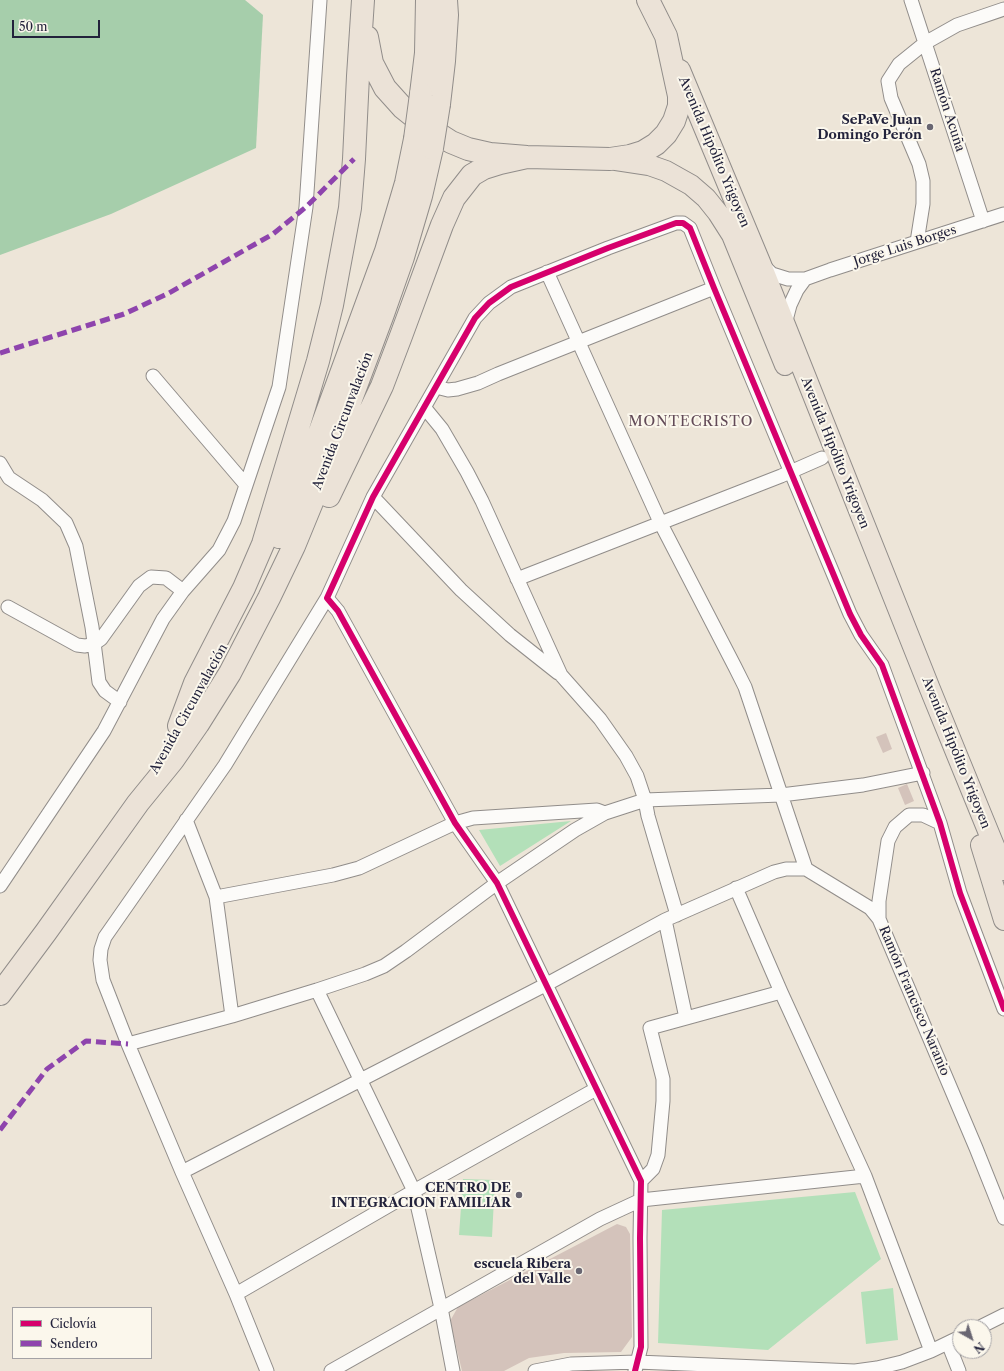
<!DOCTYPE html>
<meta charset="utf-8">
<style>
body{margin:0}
#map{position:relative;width:1004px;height:1371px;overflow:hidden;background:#ede5d8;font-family:"Libre Caslon Text",serif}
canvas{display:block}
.legend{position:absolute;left:12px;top:1307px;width:140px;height:52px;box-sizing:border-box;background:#fbf7ec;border:1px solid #a4a2a5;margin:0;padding:5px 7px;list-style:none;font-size:12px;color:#22223b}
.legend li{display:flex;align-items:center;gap:8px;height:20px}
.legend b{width:20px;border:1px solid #a4a2a5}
.north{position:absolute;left:952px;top:1319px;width:40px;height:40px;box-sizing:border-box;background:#fbf7ec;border:1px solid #a4a2a5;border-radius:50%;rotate:141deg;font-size:11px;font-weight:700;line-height:16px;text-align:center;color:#22223b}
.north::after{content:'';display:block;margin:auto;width:14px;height:18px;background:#696672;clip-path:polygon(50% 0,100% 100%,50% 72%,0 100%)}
.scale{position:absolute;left:12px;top:20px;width:88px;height:18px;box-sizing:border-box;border:2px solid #22223b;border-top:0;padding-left:5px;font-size:12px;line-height:14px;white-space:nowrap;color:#22223b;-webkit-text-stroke:3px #fbf7ec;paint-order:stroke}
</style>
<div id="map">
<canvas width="1004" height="1371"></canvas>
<ul class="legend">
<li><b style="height:5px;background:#d6006c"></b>Ciclovía</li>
<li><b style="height:5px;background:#8e44ad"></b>Sendero</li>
</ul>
<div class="north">N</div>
<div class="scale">50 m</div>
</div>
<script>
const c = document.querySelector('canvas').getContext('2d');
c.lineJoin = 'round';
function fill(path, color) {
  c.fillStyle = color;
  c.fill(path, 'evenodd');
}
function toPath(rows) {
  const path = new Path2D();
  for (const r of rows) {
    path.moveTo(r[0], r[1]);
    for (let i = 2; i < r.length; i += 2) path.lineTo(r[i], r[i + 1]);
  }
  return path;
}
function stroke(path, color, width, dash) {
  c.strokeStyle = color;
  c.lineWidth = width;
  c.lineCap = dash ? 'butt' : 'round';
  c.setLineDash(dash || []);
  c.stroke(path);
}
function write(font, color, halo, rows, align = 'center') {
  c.font = font + ' "Libre Caslon Text",serif';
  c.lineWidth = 4;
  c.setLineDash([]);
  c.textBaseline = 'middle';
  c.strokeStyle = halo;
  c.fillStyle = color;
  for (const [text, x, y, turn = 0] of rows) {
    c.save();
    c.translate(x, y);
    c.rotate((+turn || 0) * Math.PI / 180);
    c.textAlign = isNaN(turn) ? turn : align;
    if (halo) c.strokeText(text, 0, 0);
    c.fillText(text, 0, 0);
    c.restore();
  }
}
fill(toPath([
 [571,821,500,866,479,830],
 [463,1179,495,1180,492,1237,459,1235],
 [855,1192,881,1259,768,1350,658,1343,662,1210],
 [893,1288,898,1340,866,1344,861,1292]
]), '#b3e0b9');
fill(toPath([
 [0,0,245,0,263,15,256,148,111,214,0,255]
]), '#a6ceab');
fill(toPath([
 [886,733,892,749,883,753,876,737],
 [907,784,914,801,905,805,898,788],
 [617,1224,626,1227,630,1234,632,1337,621,1352,564,1353,529,1358,504,1371,462,1371,450,1321,458,1307]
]), '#d4c3bb');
const street = toPath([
 [911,0,983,221],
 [917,242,923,204,923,181,919,164,891,98,888,81,899,64,925,43,957,25,1004,9],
 [763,265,772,274,788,279,805,279,830,270,1004,214],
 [547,272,660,522,735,667,745,687,806,869],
 [785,324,790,305,797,290,805,279],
 [153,376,246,485],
 [436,387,448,390,457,389,478,383,498,374,714,288],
 [424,407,442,429,467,472,482,501,561,675,600,719,626,756,637,776,645,800,648,816,677,915],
 [0,463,9,478,42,500,66,523,76,546,92,627,99,682,105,691,120,702],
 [373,497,461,590,510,635,558,673],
 [517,579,781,476,822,458],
 [8,607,77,645,85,646,94,644,101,639,139,586,151,577,166,578,183,591],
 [186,820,216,897,232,1016],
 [940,823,923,815,909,815,895,827,888,841,879,901,879,919,976,1148,1004,1218],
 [0,886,104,731,163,619,183,591,219,550,234,521,279,387,306,207,320,0],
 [736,888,781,992,865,1176,931,1351],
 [216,897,333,875,359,868,455,823,473,818,597,810,605,813],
 [665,920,686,1018],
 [317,990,414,1191,441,1308,453,1371],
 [128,1044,232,1016,317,990,365,974,384,966,406,951,497,883,575,830,605,813,645,800,781,795,863,785,923,773],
 [182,1172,547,984,665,920,774,872,786,869,806,869,870,908,879,919],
 [641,1181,653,1169,658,1155,663,1101,663,1079,650,1028,781,992],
 [236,1294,414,1191,596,1089],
 [980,1327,1004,1315],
 [948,1343,959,1371],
 [267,1371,236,1294,182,1172,128,1044,103,980,100,960,101,949,105,937,225,765,327,598],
 [331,1371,600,1219,641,1200,865,1176],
 [535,1371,571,1364,637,1362,855,1371,877,1368,902,1362,931,1351,960,1337],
 [635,1371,641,1347,640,1238,641,1181,497,883,455,823,338,611,327,598,373,497,475,318,489,303,511,287,608,248,676,223,683,223,690,228,714,288,850,614,861,635,882,665,940,823,960,893,1004,1009]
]);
const primary = toPath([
 [680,70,760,262,930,689,1004,870],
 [616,160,649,165,666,171,691,185,706,198,718,213,732,235,785,365],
 [981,845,1004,920]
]);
const highway = toPath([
 [367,37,372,63,385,88,403,108,423,124,451,142,468,149,490,154,527,157,610,159,630,156,643,152,656,144,666,134,674,121,679,106,679,96,666,36,648,0],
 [421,94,426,53,427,0],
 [439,104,444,61,447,15,446,0],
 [329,496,382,386,401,336,442,225,454,198,472,175,484,168,500,163,527,157],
 [279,537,301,483,386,251,406,183,415,139],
 [179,726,195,683,244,588,263,544,318,361,332,305,350,208,354,159,358,76,363,0],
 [0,994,46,932,138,803,173,760,198,724,230,673,269,598,294,546,317,490,383,314,403,257,421,196,432,148]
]);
stroke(street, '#918d8a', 15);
stroke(primary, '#918d8a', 22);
stroke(highway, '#918d8a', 24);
stroke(street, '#fcfbf9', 13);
stroke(primary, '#ebe2d7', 20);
stroke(highway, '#ebe2d7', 22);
const highwayBridge = toPath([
 [415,139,421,94],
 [432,148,439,104]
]);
stroke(highwayBridge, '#918d8a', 24, []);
stroke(highwayBridge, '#ebe2d7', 22);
stroke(toPath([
 [0,353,124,314,169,293,273,234,306,207,354,159],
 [0,1130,47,1069,86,1041,128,1044]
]), '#8e44ad', 5, [10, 5]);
stroke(toPath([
 [635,1371,641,1347,640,1238,641,1181,497,883,455,823,338,611,327,598,373,497,475,318,489,303,511,287,608,248,676,223,683,223,690,228,714,288,850,614,861,635,882,665,940,823,960,893,1004,1009]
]), '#d6006c', 6);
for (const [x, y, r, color] of [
 [930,127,4,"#696672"],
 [519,1195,4,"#696672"],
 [579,1271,4,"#696672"]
]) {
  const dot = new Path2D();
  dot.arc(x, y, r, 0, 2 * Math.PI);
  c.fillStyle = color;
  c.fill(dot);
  stroke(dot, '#fbf7ec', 1.5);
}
write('13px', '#22223b', '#fbf7ec', [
 ["Ramón Acuña",947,110,72],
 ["Avenida Hipólito Yrigoyen",714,152,67],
 ["Jorge Luis Borges",905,246,-18],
 ["Avenida Circunvalación",343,421,-69],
 ["Avenida Hipólito Yrigoyen",835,453,68],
 ["Avenida Circunvalación",189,709,-61],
 ["Avenida Hipólito Yrigoyen",956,753,68],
 ["Ramón Francisco Naranio",914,1001,67]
]);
write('bold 13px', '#22223b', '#fbf7ec', [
 ["SePaVe Juan",922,120],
 ["Domingo Perón",922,135],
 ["CENTRO DE",511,1188],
 ["INTEGRACION FAMILIAR",511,1203],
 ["escuela Ribera",571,1264],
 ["del Valle",571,1279]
], 'right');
c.letterSpacing = '1px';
write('14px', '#624a57', '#fbf7ec', [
 ["MONTECRISTO",691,422]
]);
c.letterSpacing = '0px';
</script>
